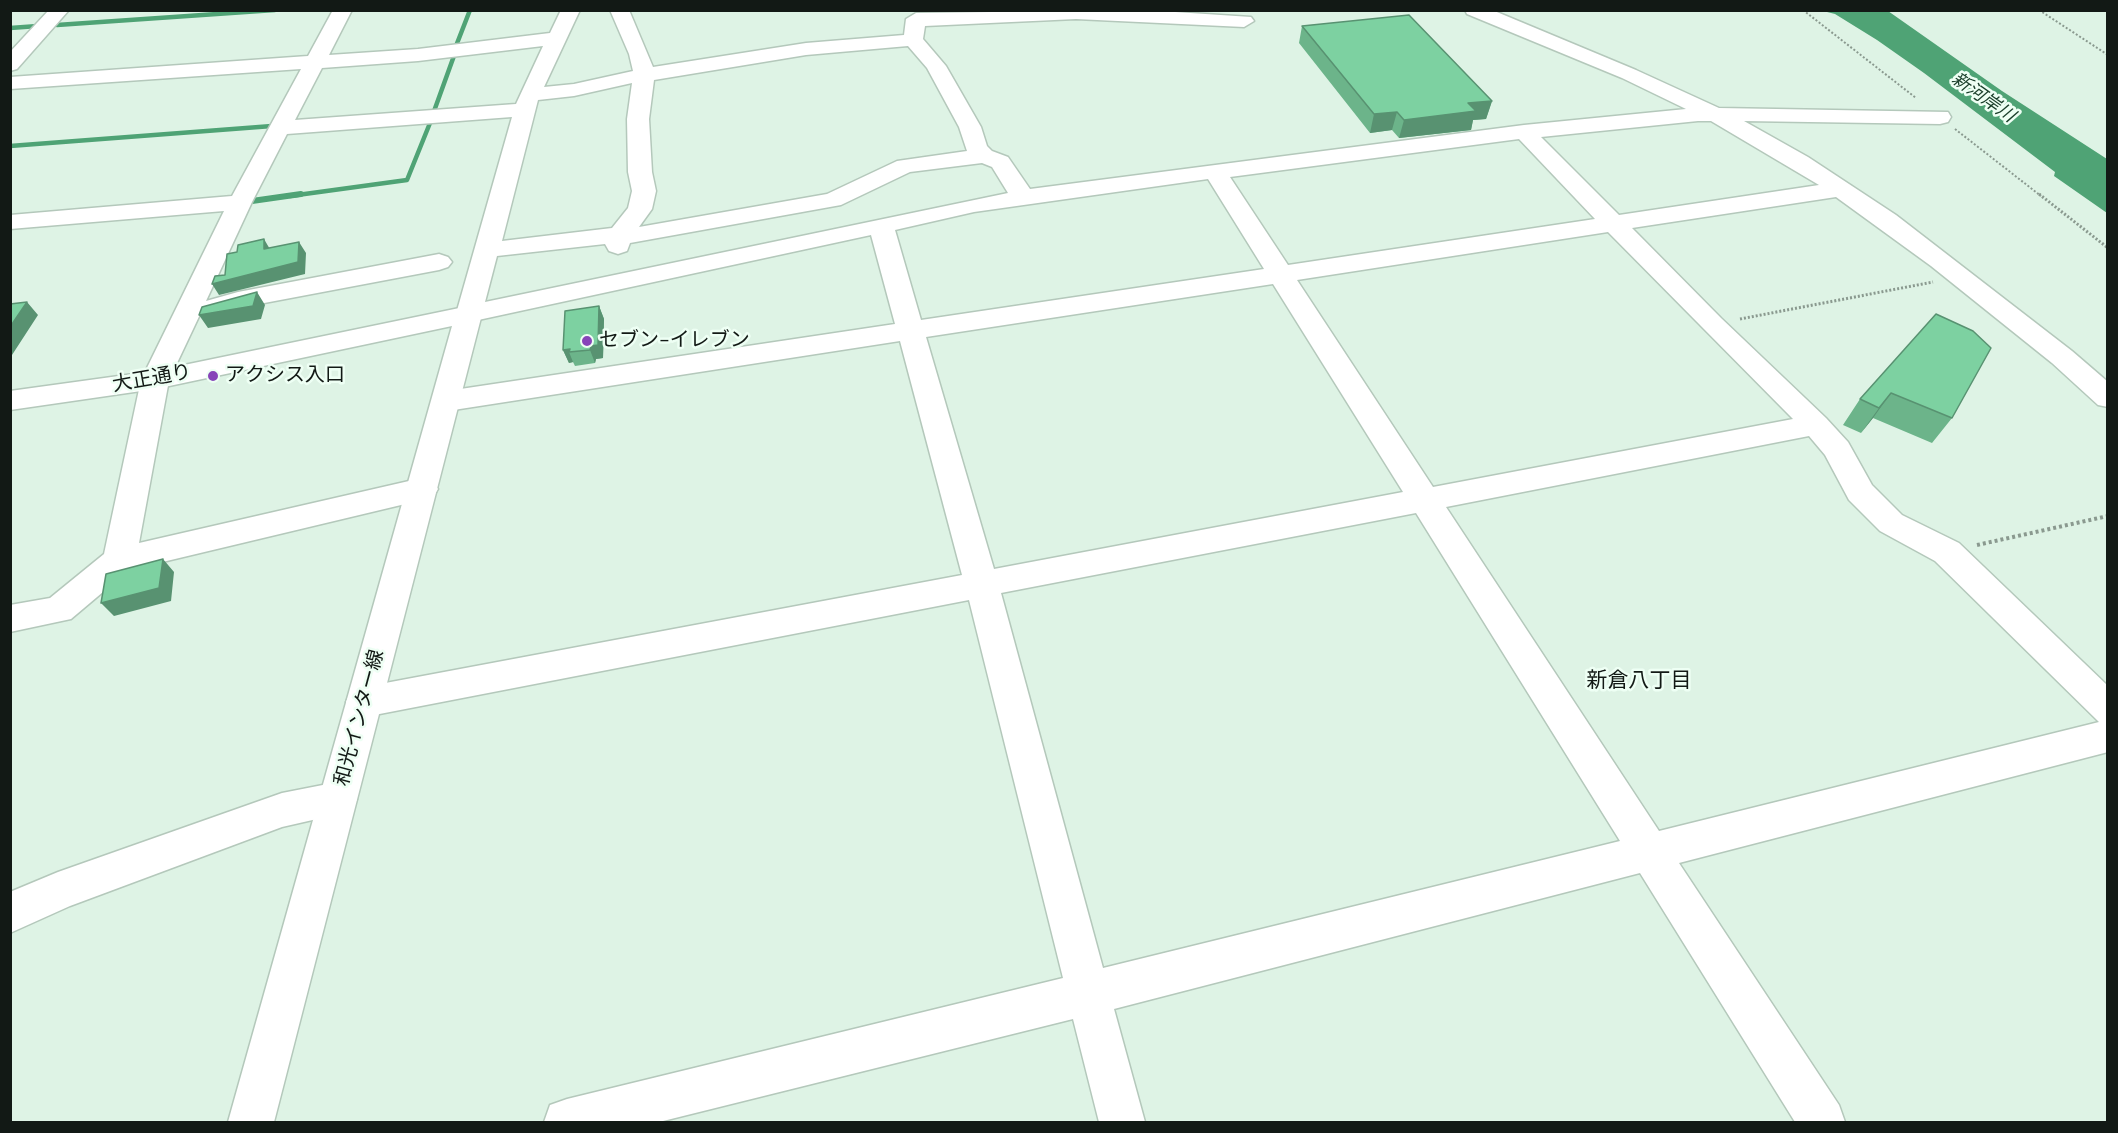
<!DOCTYPE html>
<meta charset="utf-8">
<style>
body{margin:0}
#map{position:relative;width:2118px;height:1133px;overflow:hidden;background:#def3e5;font-family:"DM Sans",sans-serif}
canvas{display:block}
.frame{position:absolute;inset:0;border:12px solid #121915;pointer-events:none}
</style>
<div id="map">
<canvas width="2118" height="1133"></canvas>
<div class="frame"></div>
</div>
<script>
const c = document.querySelector('canvas').getContext('2d');
c.lineJoin = 'round';
function fill(path, color) {
  c.fillStyle = color;
  c.fill(path, 'evenodd');
}
function toPath(rows) {
  const path = new Path2D();
  for (const r of rows) {
    path.moveTo(r[0], r[1]);
    for (let i = 2; i < r.length; i += 2) path.lineTo(r[i], r[i + 1]);
  }
  return path;
}
function stroke(path, color, width, dash) {
  c.strokeStyle = color;
  c.lineWidth = width;
  c.lineCap = dash ? 'butt' : 'round';
  c.setLineDash(dash || []);
  c.stroke(path);
}
function write(font, color, halo, rows, align = 'center') {
  c.font = font + ' "DM Sans","Noto Sans JP",sans-serif';
  c.lineWidth = 5;
  c.setLineDash([]);
  c.textBaseline = 'middle';
  c.strokeStyle = halo;
  c.fillStyle = color;
  for (const [text, x, y, turn = 0] of rows) {
    c.save();
    c.translate(x, y);
    c.rotate((+turn || 0) * Math.PI / 180);
    c.textAlign = isNaN(turn) ? turn : align;
    if (halo) c.strokeText(text, 0, 0);
    c.fillText(text, 0, 0);
    c.restore();
  }
}
fill(toPath([
 [1823,11,1888,11,2002,91,2107,159,2107,213,2054,176,2055,172,1924,73,1877,40,1835,14]
]), '#4fa375');
stroke(toPath([
 [57,25,275,10],
 [10,28,38,26],
 [456,46,470,10],
 [433,114,455,53],
 [10,146,272,126],
 [290,196,407,180,430,123]
]), '#4fa375', 4.5);
stroke(toPath([
 [252,201,301,194]
]), '#4fa375', 6);
const minor = toPath([
 [49,10,69,10,17,69,10,71,10,52,49,10],
 [333,10,352,10,329,55,418,49,550,33,561,10,580,10,544,87,574,84,633,71,629,54,610,10,629,10,653,67,806,43,904,35,906,19,916,13,1145,10,1251,17,1254,21,1244,27,1076,19,925,26,923,39,946,66,981,127,987,146,992,151,1008,157,1030,189,1524,125,1686,109,1622,78,1467,14,1465,10,1492,10,1636,70,1719,108,1948,112,1951,117,1948,122,1940,124,1744,121,1808,157,1896,215,2072,351,2108,382,2108,407,2098,405,2052,363,1931,266,1836,197,1632,228,1721,318,1826,418,1848,442,1872,485,1902,515,1959,543,2108,686,2108,752,1679,863,1839,1105,1845,1122,1795,1122,1640,873,1114,1009,1145,1122,1099,1122,1073,1019,659,1122,544,1122,550,1105,567,1099,1063,978,969,600,364,717,351,713,346,702,351,691,364,687,962,575,900,341,447,411,437,408,433,401,437,394,447,391,895,324,871,235,469,322,460,320,456,314,512,117,287,134,252,202,206,301,238,292,439,254,448,257,452,262,448,267,439,270,243,307,215,315,206,313,203,308,169,380,139,543,422,478,433,481,438,489,433,497,422,500,129,570,71,619,10,632,10,605,50,598,104,554,141,380,224,211,10,229,10,215,232,196,301,69,10,89,10,77,308,56,333,10],
 [543,46,516,104,295,120,322,68,418,61,543,46],
 [908,46,927,68,959,127,967,151,897,161,827,194,639,227,652,209,656,191,652,172,649,119,654,80,806,55,908,46],
 [632,83,627,119,628,172,632,191,628,208,612,228,502,241,538,100,574,96,632,83],
 [1698,121,1711,121,1819,185,1619,215,1541,137,1698,121],
 [1519,139,1595,219,1288,265,1230,177,1519,139],
 [982,163,992,167,1008,193,485,302,497,256,605,244,609,251,618,254,627,251,630,243,841,205,910,172,982,163],
 [1208,179,1264,269,921,320,895,230,974,212,1208,179],
 [1608,232,1793,419,1433,487,1297,280,1608,232],
 [1273,284,1403,492,994,569,926,337,1273,284],
 [1809,436,1825,455,1849,500,1880,531,1935,561,2099,722,1659,831,1446,507,1809,436],
 [1416,513,1620,841,1103,968,1001,593,1416,513],
 [338,782,352,787,357,799,352,811,282,827,70,906,10,933,10,892,58,872,282,793,338,782]
]);
const major = toPath([
 [469,306,478,308,482,314,274,1122,228,1122,452,326,155,389,10,410,10,391,155,371,469,306]
]);
stroke(minor, '#b4c8bb', 3);
stroke(major, '#b4c8bb', 3);
stroke(toPath([
 [1803,10,1916,98],
 [2039,10,2108,55],
 [1955,129,2041,196]
]), '#8a998f', 2, [2, 2]);
stroke(toPath([
 [2039,194,2108,248],
 [1740,319,1933,282]
]), '#8a998f', 3, [2, 2]);
stroke(toPath([
 [1977,545,2108,516]
]), '#8a998f', 4, [3, 3]);
fill(minor, '#fff');
fill(major, '#fff');
fill(toPath([
 [1302,26,1492,101,1486,119,1473,120,1471,130,1399,138,1392,130,1370,133,1299,43],
 [599,306,604,319,603,358,596,359,595,363,575,366,573,362,569,363,563,350],
 [1936,314,1952,418,1932,443,1873,418,1861,433,1843,425,1860,399]
]), '#6cb48a');
fill(toPath([
 [1492,101,1486,119,1473,120,1471,130,1399,138,1404,120,1468,103],
 [1397,112,1392,130,1370,133,1374,114],
 [264,239,271,251,264,249],
 [299,242,306,253,305,274,219,295,212,284],
 [257,292,265,305,261,319,208,328,199,315],
 [27,302,38,315,12,355,10,354,10,327],
 [599,306,604,319,603,358,596,359,595,363,590,350],
 [570,349,569,352,573,362,569,363,563,350],
 [1891,393,1873,418,1861,433,1879,408],
 [163,559,174,572,171,601,114,616,101,603]
]), '#589271');
const building = toPath([
 [1409,15,1492,101,1468,103,1476,111,1404,120,1397,112,1374,114,1302,26,1409,15],
 [264,239,264,249,299,242,298,262,212,284,215,276,225,275,227,254,237,252,238,245,264,239],
 [257,292,253,306,199,315,202,307,257,292],
 [27,302,10,327,10,304,27,302],
 [599,306,598,345,591,346,590,350,569,352,570,349,563,350,565,311,599,306],
 [1936,314,1973,331,1991,348,1952,418,1891,393,1879,408,1860,399,1936,314],
 [163,559,159,588,101,603,106,574,163,559]
]);
fill(building, '#7dd1a1');
stroke(building, '#589271', 1.5);
for (const [x, y, r, color] of [
 [587,341,6,"#8745b9"],
 [213,376,6,"#8745b9"]
]) {
  const dot = new Path2D();
  dot.arc(x, y, r, 0, 2 * Math.PI);
  c.fillStyle = color;
  c.fill(dot);
  stroke(dot, '#eefff4', 2);
}
write('italic 18px', '#1c402c', '#eefff4', [
 ["新河岸川",1983,98,35]
]);
write('20px', '#121915', '#eefff4', [
 ["セブン-イレブン",599,341],
 ["アクシス入口",225,376]
], 'left');
write('20px', '#121915', '#eefff4', [
 ["大正通り",152,379,-10],
 ["和光インター線",360,718,-75]
]);
write('21px', '#121915', '#eefff4', [
 ["新倉八丁目",1639,681]
]);
</script>
